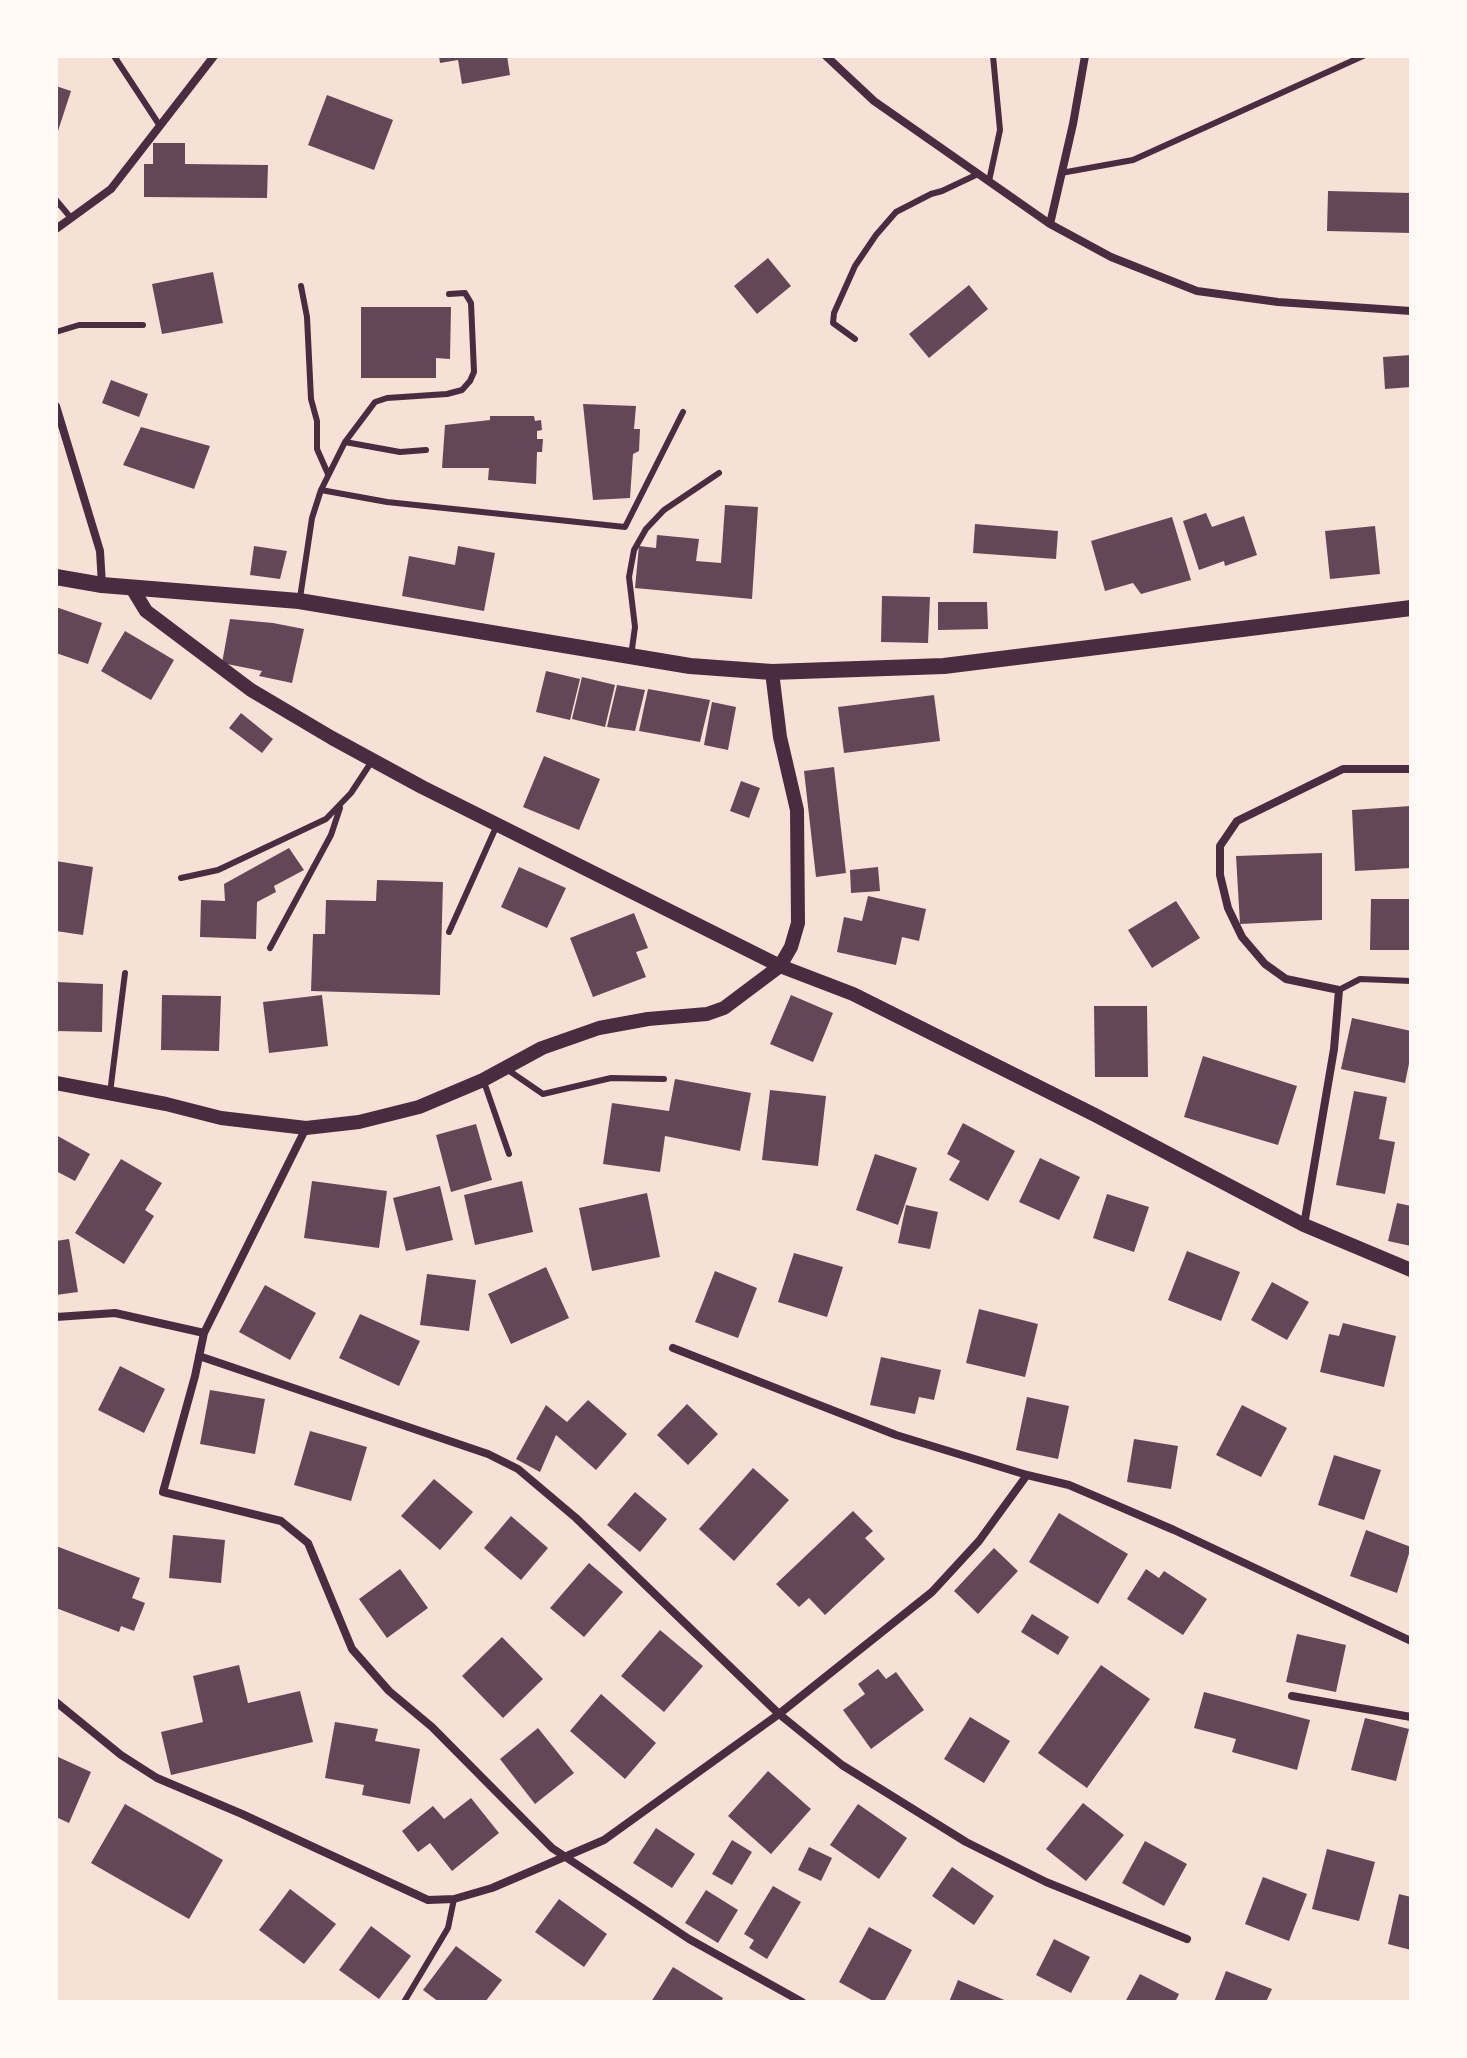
<!DOCTYPE html>
<style>
body{margin:0}
#map{position:relative;width:1467px;height:2058px;overflow:hidden;background:#f7e1d7;font-family:Figtree,sans-serif}
canvas{display:block}
.frame{position:absolute;inset:0;border:58px solid #fffaf5;pointer-events:none}
</style>
<div id="map">
<canvas width="1467" height="2058"></canvas>
<div class="frame"></div>
</div>
<script>
const c = document.querySelector('canvas').getContext('2d');
c.lineJoin = 'round';
function fill(path, color) {
  c.fillStyle = color;
  c.fill(path, 'evenodd');
}
function toPath(rows) {
  const path = new Path2D();
  for (const r of rows) {
    path.moveTo(r[0], r[1]);
    for (let i = 2; i < r.length; i += 2) path.lineTo(r[i], r[i + 1]);
  }
  return path;
}
function stroke(path, color, width, dash) {
  c.strokeStyle = color;
  c.lineWidth = width;
  c.lineCap = dash ? 'butt' : 'round';
  c.setLineDash(dash || []);
  c.stroke(path);
}
fill(toPath([
 [439,56,507,56,510,75,462,84,458,60,440,63],
 [56,86,71,91,57,134,56,134],
 [327,95,393,120,374,170,308,145],
 [153,143,185,143,185,164,268,165,267,198,144,197,144,164,153,164],
 [1328,191,1411,193,1411,233,1327,231],
 [768,258,791,286,757,314,734,286],
 [213,272,223,323,162,334,152,284],
 [969,285,988,309,929,358,909,334],
 [361,307,451,307,450,359,436,358,436,378,361,378],
 [1411,355,1411,387,1385,389,1383,357],
 [111,380,148,394,139,417,102,403],
 [583,404,636,406,634,429,640,429,639,451,633,454,630,498,593,500],
 [490,416,534,416,535,421,541,420,542,430,537,431,537,439,543,439,542,452,537,452,536,484,488,480,489,468,442,468,445,425,490,420],
 [141,427,210,446,194,489,123,465],
 [725,505,758,507,752,599,635,588,639,546,656,548,657,535,699,539,696,561,721,563],
 [1206,513,1212,527,1244,516,1257,555,1225,566,1224,561,1199,570,1183,521],
 [1172,517,1191,580,1141,594,1133,583,1105,591,1091,541],
 [975,524,1058,531,1056,559,973,553],
 [1375,526,1380,574,1330,579,1325,531],
 [254,546,287,551,280,579,250,575],
 [458,546,495,553,484,611,402,596,409,556,455,565],
 [882,596,930,597,928,643,881,642],
 [938,602,987,602,988,629,938,630],
 [56,607,102,623,88,664,56,653],
 [230,619,273,623,304,629,292,683,259,676,262,671,222,663],
 [125,631,174,660,151,700,101,671],
 [546,671,580,679,570,720,536,712],
 [582,677,615,685,605,727,572,719],
 [617,685,645,690,635,731,607,727],
 [648,689,710,700,700,742,639,731],
 [934,695,940,741,844,753,838,707],
 [712,702,736,707,728,750,704,745],
 [241,713,273,739,262,753,229,728],
 [544,756,600,779,579,830,523,807],
 [834,767,846,873,816,877,804,771],
 [741,781,760,788,749,818,730,811],
 [1411,806,1411,868,1355,871,1352,810],
 [289,848,304,870,274,886,276,892,257,902,256,939,200,937,201,900,225,901,224,884],
 [1322,853,1322,920,1240,924,1236,856],
 [56,861,93,867,83,935,56,931],
 [519,867,566,888,547,928,501,907],
 [878,867,880,891,851,893,850,870],
 [377,880,443,882,440,995,311,991,313,934,325,934,326,900,376,901],
 [868,896,926,909,919,941,902,937,896,965,837,952,844,917,862,921],
 [1371,899,1411,899,1411,950,1370,950],
 [1176,901,1200,938,1152,968,1128,930],
 [634,913,648,948,636,952,646,977,593,997,570,938],
 [56,982,103,984,102,1032,56,1031],
 [162,995,221,996,219,1051,161,1050],
 [322,995,328,1046,269,1053,263,1002],
 [791,995,833,1013,813,1062,770,1044],
 [1094,1006,1147,1006,1148,1077,1095,1077],
 [1352,1018,1411,1031,1411,1054,1405,1083,1341,1069],
 [1203,1056,1297,1086,1278,1145,1184,1117],
 [675,1079,751,1093,740,1151,665,1136,660,1172,603,1164,612,1103,669,1111],
 [770,1090,826,1096,818,1166,762,1160],
 [1354,1091,1387,1097,1379,1139,1395,1142,1385,1194,1336,1185],
 [963,1123,1015,1151,988,1201,949,1180,960,1161,947,1154],
 [476,1124,492,1180,451,1192,436,1135],
 [56,1135,90,1154,75,1181,56,1171],
 [875,1154,917,1168,898,1225,856,1210],
 [1040,1158,1080,1177,1059,1220,1019,1202],
 [121,1159,162,1183,145,1210,154,1216,124,1264,75,1233],
 [312,1181,387,1191,379,1248,304,1238],
 [522,1181,533,1232,475,1245,464,1195],
 [440,1186,453,1240,406,1251,393,1198],
 [647,1193,660,1257,592,1271,579,1208],
 [1107,1194,1149,1207,1134,1252,1093,1238],
 [1397,1203,1411,1206,1411,1246,1388,1241],
 [906,1205,938,1212,930,1249,898,1243],
 [69,1239,78,1292,56,1295,56,1241],
 [1187,1251,1240,1272,1221,1321,1168,1300],
 [794,1253,843,1267,827,1317,778,1302],
 [546,1267,569,1318,511,1344,488,1294],
 [715,1271,757,1288,738,1338,695,1322],
 [427,1274,476,1280,469,1331,420,1325],
 [1272,1282,1309,1302,1287,1340,1251,1320],
 [265,1285,316,1313,290,1360,239,1332],
 [979,1309,1038,1324,1025,1377,966,1363],
 [360,1314,420,1341,399,1386,339,1358],
 [1343,1323,1396,1336,1384,1387,1320,1372,1329,1334,1339,1336],
 [881,1357,941,1370,934,1400,919,1397,915,1414,870,1405],
 [120,1366,165,1389,144,1433,98,1410],
 [210,1390,265,1399,255,1454,200,1444],
 [1027,1397,1069,1406,1058,1459,1016,1450],
 [588,1400,627,1434,596,1470,556,1435,540,1472,516,1459,546,1405,567,1422],
 [687,1404,718,1434,688,1465,657,1435],
 [1242,1405,1287,1428,1261,1477,1216,1455],
 [310,1431,367,1447,351,1501,294,1485],
 [1134,1439,1178,1446,1171,1489,1127,1482],
 [1334,1455,1381,1470,1364,1520,1318,1505],
 [753,1468,789,1500,734,1561,699,1529],
 [434,1479,473,1512,440,1550,401,1516],
 [635,1492,667,1519,640,1552,607,1525],
 [853,1511,873,1531,865,1538,885,1559,825,1615,809,1598,799,1607,776,1584],
 [1059,1513,1128,1554,1098,1604,1029,1562],
 [511,1516,548,1548,521,1580,484,1548],
 [1366,1530,1411,1547,1397,1593,1350,1576],
 [173,1535,225,1540,221,1583,169,1578],
 [56,1546,140,1578,132,1598,145,1603,134,1631,121,1626,119,1632,56,1608],
 [994,1548,1018,1571,978,1614,954,1591],
 [589,1563,623,1592,584,1637,550,1608],
 [400,1569,428,1608,387,1638,359,1599],
 [1146,1569,1159,1578,1164,1571,1207,1599,1183,1635,1127,1599],
 [1032,1614,1069,1637,1058,1655,1021,1632],
 [660,1630,703,1666,664,1712,621,1676],
 [1297,1634,1346,1645,1336,1692,1286,1682],
 [502,1637,543,1679,503,1718,462,1676],
 [239,1665,248,1703,300,1691,313,1742,171,1775,161,1732,203,1722,193,1676],
 [1101,1665,1150,1699,1087,1788,1038,1753],
 [878,1669,886,1679,896,1672,924,1710,871,1749,843,1710,865,1694,858,1684],
 [1204,1692,1310,1720,1297,1770,1232,1752,1236,1739,1194,1728],
 [601,1694,656,1743,625,1779,570,1731],
 [970,1717,1010,1741,984,1783,944,1759],
 [1365,1718,1409,1729,1396,1781,1351,1770],
 [335,1722,378,1729,375,1741,420,1749,410,1804,362,1795,364,1785,325,1778],
 [538,1728,574,1773,535,1804,500,1759],
 [56,1756,91,1772,69,1823,56,1817],
 [768,1771,811,1809,771,1854,728,1816],
 [471,1798,499,1833,452,1871,430,1843,418,1852,402,1831,433,1806,444,1819],
 [1083,1803,1124,1835,1086,1881,1046,1849],
 [125,1804,223,1860,189,1919,91,1863],
 [858,1804,907,1838,879,1879,830,1845],
 [656,1828,695,1854,672,1888,633,1863],
 [732,1840,752,1852,732,1885,712,1874],
 [1145,1841,1187,1864,1164,1906,1122,1883],
 [809,1847,832,1858,821,1881,798,1870],
 [1327,1849,1375,1862,1359,1921,1312,1909],
 [952,1867,994,1896,974,1925,932,1896],
 [1263,1877,1307,1894,1289,1941,1245,1924],
 [773,1886,801,1902,767,1959,749,1948,754,1940,744,1934],
 [290,1889,336,1924,304,1964,259,1930],
 [706,1890,738,1910,718,1943,685,1923],
 [1399,1894,1411,1897,1411,1950,1388,1944],
 [559,1899,607,1934,584,1967,535,1932],
 [371,1926,411,1956,379,1999,339,1970],
 [869,1927,912,1950,884,2002,875,2002,839,1982],
 [1054,1939,1090,1957,1071,1993,1036,1975],
 [456,1946,502,1980,485,2002,439,2002,423,1990],
 [673,1967,723,1998,721,2002,651,2002],
 [1226,1971,1272,1989,1266,2002,1214,2002],
 [1140,1974,1179,1994,1175,2002,1125,2002],
 [958,1980,1009,2002,949,2002]
]), '#644757');
stroke(toPath([
 [114,56,160,126],
 [1061,173,1133,160,1363,56],
 [989,181,1000,130,993,56],
 [56,200,71,218],
 [301,286,307,317,311,399,317,421,317,449,328,474],
 [56,332,79,325,143,325],
 [855,339,833,323,834,313,855,266,876,235,896,212,931,194,942,191,978,174],
 [345,442,400,452,426,450],
 [321,490,345,442,375,402,387,398,447,394,462,390,470,381,474,372,471,303,465,293,449,294],
 [300,598,312,518,321,490,387,502,625,527,683,412],
 [631,656,635,627,629,577,634,550,646,529,664,510,719,473],
 [181,878,218,870,326,819,351,793,372,761],
 [449,932,497,825],
 [270,948,331,835,340,808],
 [1339,990,1360,979,1411,981],
 [505,1068,543,1094,611,1078,664,1079],
 [484,1082,509,1154],
 [110,1093,125,973],
 [404,2002,448,1928,454,1899]
]), '#4a2c40', 6);
stroke(toPath([
 [826,56,874,101,1050,224,1111,257,1197,291,1278,302,1411,311],
 [1050,224,1073,124,1085,56],
 [56,229,111,189,214,56],
 [56,406,100,551,102,585],
 [306,1128,204,1333,195,1376,163,1492,281,1521,308,1543,352,1649,389,1691,432,1727,552,1848,689,1939,802,2002],
 [1304,1225,1334,1049,1339,990,1286,979,1265,964,1242,937,1228,908,1220,875,1220,846,1237,821,1343,769,1411,769],
 [56,1317,115,1313,204,1333],
 [673,1348,896,1435,1027,1475,1069,1485,1174,1530,1411,1641],
 [199,1356,488,1454,518,1469,576,1518,779,1714,842,1765,966,1842,1046,1882,1187,1939],
 [1292,1696,1411,1717],
 [56,1702,121,1755,157,1778,242,1814,428,1900,454,1899,492,1888,604,1840,779,1714,932,1592,979,1541,1027,1475]
]), '#4a2c40', 8);
stroke(toPath([
 [132,588,146,611,251,690,332,738,422,787,780,966,853,994,1095,1115,1304,1225,1411,1270],
 [56,1083,166,1104,221,1118,306,1128,359,1122,419,1107,483,1080,542,1048,599,1028,648,1019,707,1014,724,1008,780,966,791,947,798,923,797,810,780,737,772,672]
]), '#4a2c40', 14);
stroke(toPath([
 [56,577,102,585,299,601,690,666,772,672,944,666,1411,608]
]), '#4a2c40', 16);
</script>
